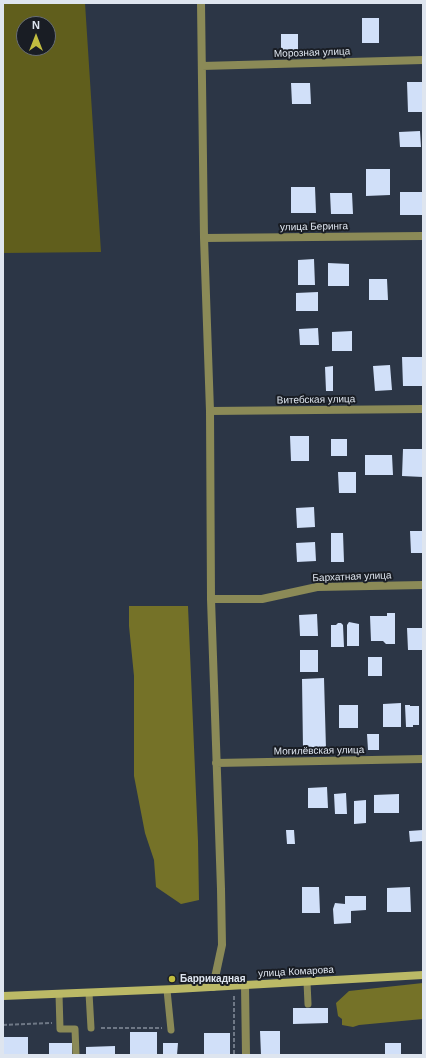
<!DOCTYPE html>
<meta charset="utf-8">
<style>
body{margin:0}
#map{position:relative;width:426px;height:1058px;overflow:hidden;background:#2c3646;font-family:Helvetica,sans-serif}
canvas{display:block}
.frame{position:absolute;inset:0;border:4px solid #dee5ef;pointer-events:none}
.north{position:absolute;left:16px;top:16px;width:40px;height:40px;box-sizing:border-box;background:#191d24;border:1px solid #686d75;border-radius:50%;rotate:0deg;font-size:11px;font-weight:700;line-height:16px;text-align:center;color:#dee5ef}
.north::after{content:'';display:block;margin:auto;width:14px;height:18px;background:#c1bd40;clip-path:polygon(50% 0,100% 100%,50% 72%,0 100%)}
</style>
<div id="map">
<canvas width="426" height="1058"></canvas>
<div class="frame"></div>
<div class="north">N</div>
</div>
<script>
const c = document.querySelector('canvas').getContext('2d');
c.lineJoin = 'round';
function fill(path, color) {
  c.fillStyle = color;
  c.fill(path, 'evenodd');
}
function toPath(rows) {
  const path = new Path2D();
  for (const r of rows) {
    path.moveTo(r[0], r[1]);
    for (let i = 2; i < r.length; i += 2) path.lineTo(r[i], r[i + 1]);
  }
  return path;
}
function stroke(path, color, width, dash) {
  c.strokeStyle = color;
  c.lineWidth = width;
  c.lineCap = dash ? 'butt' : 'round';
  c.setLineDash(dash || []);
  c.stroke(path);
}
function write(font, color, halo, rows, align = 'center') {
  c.font = font + ' Helvetica,sans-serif';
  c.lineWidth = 4;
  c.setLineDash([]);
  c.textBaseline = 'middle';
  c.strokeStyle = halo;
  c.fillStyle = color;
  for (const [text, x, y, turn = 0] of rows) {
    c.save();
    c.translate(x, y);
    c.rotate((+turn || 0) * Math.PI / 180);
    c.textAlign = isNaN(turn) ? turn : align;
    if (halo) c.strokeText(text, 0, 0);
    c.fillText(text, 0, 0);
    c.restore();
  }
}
fill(toPath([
 [3,3,85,3,101,252,3,253],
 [24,24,48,24,48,48,24,48]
]), '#605e1c');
fill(toPath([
 [129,606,188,606,198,841,199,900,181,904,156,887,154,860,145,833,134,776,134,676,129,626],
 [423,983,423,1019,359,1025,353,1027,342,1025,342,1019,338,1016,336,1003,349,991]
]), '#757228');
fill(toPath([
 [362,18,379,18,379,43,362,43],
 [281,34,298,34,298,51,281,52],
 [407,82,423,82,423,112,408,112],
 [291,83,310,83,311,104,292,104],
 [420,131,421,147,400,147,399,132],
 [366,169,390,169,390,195,366,196],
 [291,187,315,187,316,213,291,213],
 [400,192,423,192,423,215,400,215],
 [330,193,352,193,353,214,331,214],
 [314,259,315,285,298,285,298,260],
 [328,263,349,264,349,286,328,286],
 [369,279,387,279,388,300,369,300],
 [318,292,318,311,296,311,296,293],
 [318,328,319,345,300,345,299,329],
 [352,331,352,351,332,351,332,332],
 [402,357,423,357,423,386,403,386],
 [390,365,392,390,375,391,373,366],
 [333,366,333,391,326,391,325,367],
 [290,436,309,436,309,461,291,461],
 [331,439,347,439,347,456,331,456],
 [403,449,423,449,423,477,402,476],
 [365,455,392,455,393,475,365,475],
 [338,472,356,472,356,493,339,493],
 [314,507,315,527,297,528,296,508],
 [410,531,423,531,423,553,411,553],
 [331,533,343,533,344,562,331,562],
 [315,542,316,561,297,562,296,543],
 [387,613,395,613,395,644,386,644,383,641,371,641,370,616,387,616],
 [317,614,318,636,300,636,299,615],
 [349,622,359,624,359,646,347,646,347,625],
 [338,623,341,623,343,625,344,647,331,647,331,625,336,625],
 [407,628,423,628,423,650,408,650],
 [300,650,318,650,318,672,300,672],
 [368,657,382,657,382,676,368,676],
 [324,678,326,749,303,749,302,679],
 [401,703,401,727,383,727,383,704],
 [339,705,358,705,358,728,339,728],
 [405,705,410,705,410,706,419,706,419,725,413,725,413,727,406,727],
 [367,734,379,734,379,750,368,750],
 [327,787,328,808,308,808,308,788],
 [346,793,347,814,335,814,334,794],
 [399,794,399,813,374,813,374,795],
 [366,800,366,823,354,824,354,801],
 [286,830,294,830,295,844,287,844],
 [423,830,423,841,410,842,409,831],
 [302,887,319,887,320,913,302,913],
 [410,887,411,912,387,912,387,888],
 [345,896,366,896,366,910,351,911,351,923,334,924,333,909,335,903,345,904],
 [293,1008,328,1008,328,1023,293,1024],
 [260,1031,280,1031,280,1055,261,1055],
 [130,1032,157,1032,157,1055,130,1055],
 [204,1033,230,1033,230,1055,204,1055],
 [3,1037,28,1037,28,1055,3,1055],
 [49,1043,72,1043,72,1055,49,1055],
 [163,1043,178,1043,177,1055,163,1055],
 [385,1043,401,1043,401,1055,385,1055],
 [115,1046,115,1055,86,1055,86,1047]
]), '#d1e0f9');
stroke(toPath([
 [234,996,234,1055],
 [3,1025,52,1023],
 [101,1028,162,1028]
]), '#6f7886', 2, [4, 2]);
stroke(toPath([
 [307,982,308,1004],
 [167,990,171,1030],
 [89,993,91,1028],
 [59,994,60,1029,75,1029,76,1055]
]), '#8b8a57', 7);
stroke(toPath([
 [201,3,204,238,210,411,211,599,221,889,222,945,213,987],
 [202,66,423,60],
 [204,238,423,236],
 [210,411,423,409],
 [211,599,262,599,317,587,423,585],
 [216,763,423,759],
 [245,985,246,1055]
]), '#8b8a57', 8);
stroke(toPath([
 [3,996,175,989,423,975]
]), '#bbb966', 8);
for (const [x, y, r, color] of [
 [172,979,4,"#c1bd40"]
]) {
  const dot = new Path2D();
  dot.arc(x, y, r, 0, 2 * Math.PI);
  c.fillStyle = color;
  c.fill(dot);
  stroke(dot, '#191d24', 1.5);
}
write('10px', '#dee5ef', '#191d24', [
 ["Морозная улица",312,53,-2],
 ["улица Беринга",314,227,-1],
 ["Витебская улица",316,400,-1],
 ["Бархатная улица",352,577,-2],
 ["Могилёвская улица",319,751,-1],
 ["улица Комарова",296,972,-3]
]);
write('bold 10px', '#dee5ef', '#191d24', [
 ["Баррикадная",180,979]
], 'left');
</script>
